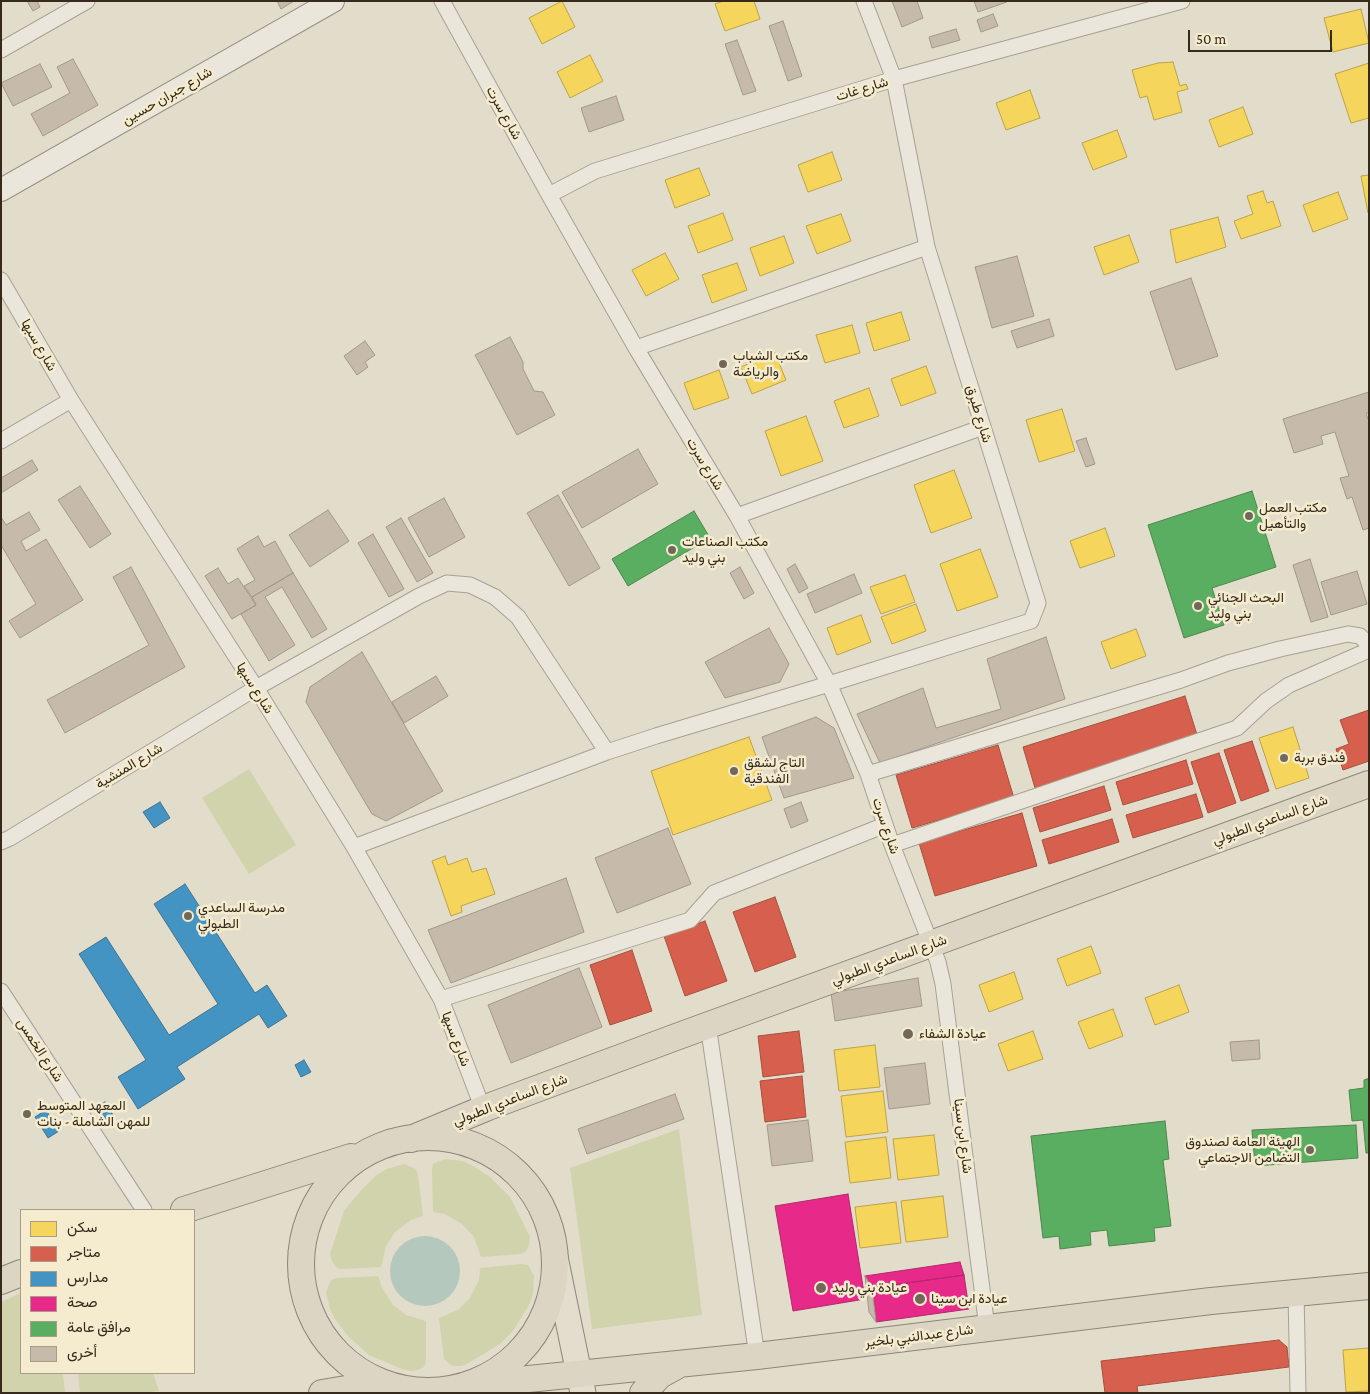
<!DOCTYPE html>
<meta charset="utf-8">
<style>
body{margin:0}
#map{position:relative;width:1370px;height:1394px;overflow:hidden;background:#e2dcca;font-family:"Crimson Pro",Vazirmatn,serif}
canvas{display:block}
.frame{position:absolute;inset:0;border:2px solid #352a1c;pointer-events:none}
.legend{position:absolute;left:20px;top:1209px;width:175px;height:165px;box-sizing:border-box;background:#f5eccf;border:1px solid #a89e87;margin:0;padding:6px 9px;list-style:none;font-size:15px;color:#352a1c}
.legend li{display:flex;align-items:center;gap:10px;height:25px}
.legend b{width:25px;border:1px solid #a89e87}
.scale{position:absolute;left:1188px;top:30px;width:144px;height:22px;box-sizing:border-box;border:2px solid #352a1c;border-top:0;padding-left:6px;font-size:15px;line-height:18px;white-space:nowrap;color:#352a1c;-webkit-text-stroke:4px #f5eccf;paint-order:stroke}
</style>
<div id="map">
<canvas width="1370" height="1394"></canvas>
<div class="frame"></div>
<ul class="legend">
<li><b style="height:14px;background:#f6d55c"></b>سكن</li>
<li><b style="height:14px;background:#d6604d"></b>متاجر</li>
<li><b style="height:14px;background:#4393c3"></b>مدارس</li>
<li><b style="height:14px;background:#e7298a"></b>صحة</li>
<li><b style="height:14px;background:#5aae61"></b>مرافق عامة</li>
<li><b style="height:14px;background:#c6baab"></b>أخرى</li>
</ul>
<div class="scale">50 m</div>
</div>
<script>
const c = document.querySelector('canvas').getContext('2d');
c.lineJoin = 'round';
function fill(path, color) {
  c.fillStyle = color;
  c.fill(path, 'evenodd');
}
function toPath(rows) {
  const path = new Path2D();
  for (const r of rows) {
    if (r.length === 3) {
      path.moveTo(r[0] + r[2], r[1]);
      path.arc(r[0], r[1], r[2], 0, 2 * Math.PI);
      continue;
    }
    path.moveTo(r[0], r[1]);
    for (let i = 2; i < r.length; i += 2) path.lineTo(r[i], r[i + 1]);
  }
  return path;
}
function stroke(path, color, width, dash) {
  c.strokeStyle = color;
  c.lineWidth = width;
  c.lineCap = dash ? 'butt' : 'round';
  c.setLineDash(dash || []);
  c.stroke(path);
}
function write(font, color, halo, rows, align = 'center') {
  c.font = font + ' "Crimson Pro",Vazirmatn,serif';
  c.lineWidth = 5;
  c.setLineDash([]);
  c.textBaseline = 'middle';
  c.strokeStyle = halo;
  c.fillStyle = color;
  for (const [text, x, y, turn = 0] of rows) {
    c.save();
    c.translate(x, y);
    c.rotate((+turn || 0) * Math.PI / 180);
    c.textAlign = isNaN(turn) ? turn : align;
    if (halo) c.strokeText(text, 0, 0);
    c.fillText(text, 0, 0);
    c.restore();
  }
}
fill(toPath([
 [249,769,296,845,249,874,202,798],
 [679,1129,702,1315,592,1329,570,1168],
 [445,1159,462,1161,473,1166,490,1177,510,1197,530,1237,529,1245,526,1251,521,1254,481,1257,474,1237,462,1224,445,1214,433,1212,432,1170,433,1164],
 [404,1164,416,1169,418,1175,423,1216,411,1220,395,1232,386,1246,381,1267,340,1269,336,1267,332,1261,330,1254,344,1211,362,1189,377,1175,387,1169],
 [522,1264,528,1265,534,1276,533,1294,529,1305,513,1331,500,1344,470,1362,462,1366,454,1366,448,1363,444,1359,439,1318,458,1310,470,1298,479,1280,480,1268],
 [378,1276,382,1288,393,1305,406,1315,426,1321,426,1362,424,1367,418,1370,411,1371,402,1369,369,1355,348,1336,335,1319,330,1309,326,1292,331,1280,337,1278],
 [21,1293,21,1373,63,1373,65,1393,1,1393,1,1302],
 [78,1373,153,1373,159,1391,145,1393,80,1393]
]), '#d0d3ac');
fill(toPath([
 [425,1271,35]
]), '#b5c8bd');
const homes = toPath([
 [562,1,575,27,542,44,529,18,562,1],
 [723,1,754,1,760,19,725,31,715,4,723,1],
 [1361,9,1369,43,1333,52,1324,18,1361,9],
 [590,55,603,81,570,98,557,72,590,55],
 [1173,62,1180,86,1186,84,1188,89,1177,92,1182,112,1154,120,1147,96,1140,98,1132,70,1158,63,1173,62],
 [1369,63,1369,118,1351,123,1335,74,1369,63],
 [1030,90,1040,118,1006,130,996,103,1030,90],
 [1243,107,1253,134,1219,147,1209,120,1243,107],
 [1117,130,1127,157,1093,170,1082,143,1117,130],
 [832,152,842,180,808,192,798,165,832,152],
 [699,168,710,195,675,208,665,180,699,168],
 [1369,175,1369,212,1368,213,1361,176,1369,175],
 [1263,191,1267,203,1273,201,1281,226,1241,239,1234,221,1253,214,1247,196,1263,191],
 [1338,192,1348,219,1313,232,1303,205,1338,192],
 [723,213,733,240,698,253,688,226,723,213],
 [841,214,851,241,817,254,806,226,841,214],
 [1218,217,1226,247,1176,263,1170,230,1218,217],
 [1129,235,1139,262,1104,275,1094,247,1129,235],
 [784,236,794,263,760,276,750,248,784,236],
 [665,253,679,279,646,296,632,270,665,253],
 [737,263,747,290,712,303,702,275,737,263],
 [901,312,910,340,874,351,866,323,901,312],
 [852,325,860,353,825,363,816,335,852,325],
 [775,353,786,380,752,394,741,367,775,353],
 [926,366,936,393,901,406,891,379,926,366],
 [719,370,729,398,694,410,684,383,719,370],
 [869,388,879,416,844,428,834,401,869,388],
 [1062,409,1075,451,1039,462,1026,420,1062,409],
 [806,416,823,461,781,476,765,431,806,416],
 [954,470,972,518,931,533,914,485,954,470],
 [1105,528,1115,556,1080,568,1070,541,1105,528],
 [980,549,998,597,957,611,940,564,980,549],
 [905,575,915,602,881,614,870,587,905,575],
 [916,604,926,631,892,644,881,617,916,604],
 [861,615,871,642,837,655,827,628,861,615],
 [1136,629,1146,656,1111,669,1101,642,1136,629],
 [1293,727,1309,778,1276,789,1259,738,1293,727],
 [749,737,772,800,673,835,651,771,749,737],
 [445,856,448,865,467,858,472,872,486,868,495,894,461,906,462,912,451,916,432,861,445,856],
 [1091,946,1101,973,1067,986,1057,959,1091,946],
 [1014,972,1023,999,989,1012,979,985,1014,972],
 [1179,985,1189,1012,1155,1025,1145,998,1179,985],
 [1113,1009,1123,1036,1089,1049,1078,1022,1113,1009],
 [1033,1031,1043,1059,1008,1071,998,1044,1033,1031],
 [875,1045,880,1087,839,1091,834,1050,875,1045],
 [883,1091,888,1132,846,1137,841,1096,883,1091],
 [934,1135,939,1175,898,1180,893,1139,934,1135],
 [886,1137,891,1178,850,1183,845,1142,886,1137],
 [943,1196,948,1237,906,1242,901,1201,943,1196],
 [896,1202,901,1243,860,1248,855,1207,896,1202],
 [1369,1348,1369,1391,1346,1392,1343,1350,1369,1348]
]);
fill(homes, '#f6d55c');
stroke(homes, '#bca249', 1);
const shops = toPath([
 [1185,696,1198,738,1035,788,1023,747,1185,696],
 [1369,710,1369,761,1343,770,1336,749,1349,744,1340,720,1369,710],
 [1252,741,1269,791,1241,801,1224,750,1252,741],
 [998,745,1014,798,912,828,896,775,998,745],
 [1219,753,1236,803,1208,813,1191,762,1219,753],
 [1186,760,1193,784,1123,805,1116,782,1186,760],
 [1104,786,1111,810,1040,832,1033,808,1104,786],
 [1196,794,1203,817,1133,838,1126,815,1196,794],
 [1022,813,1037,866,935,896,919,843,1022,813],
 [1112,819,1119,842,1049,864,1042,840,1112,819],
 [775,897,796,957,755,972,733,912,775,897],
 [705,921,727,981,685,996,664,936,705,921],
 [632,950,652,1011,610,1025,590,965,632,950],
 [799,1031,804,1072,763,1077,758,1036,799,1031],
 [802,1076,806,1117,765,1122,760,1081,802,1076],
 [1279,1340,1287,1347,1289,1367,1137,1386,1138,1393,1105,1393,1101,1361,1279,1340]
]);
fill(shops, '#d6604d');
stroke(shops, '#a6503e', 1);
const schools = toPath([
 [160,802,170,818,154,828,143,812,160,802],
 [185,884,255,993,267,985,287,1016,268,1028,259,1014,177,1067,185,1079,138,1109,118,1077,146,1060,79,954,106,937,169,1035,218,1004,154,904,185,884],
 [304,1060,311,1072,301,1077,295,1065,304,1060],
 [105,1102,113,1115,104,1121,96,1108,105,1102],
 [46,1110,59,1131,48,1138,35,1117,46,1110]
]);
fill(schools, '#4393c3');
stroke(schools, '#3f7491', 1);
const health = toPath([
 [848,1194,865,1299,793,1311,775,1206,848,1194],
 [960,1262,964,1275,872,1288,865,1276,960,1262],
 [964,1275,969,1309,876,1322,872,1288,964,1275]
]);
fill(health, '#e7298a');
stroke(health, '#b22969', 1);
const public = toPath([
 [1252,491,1276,567,1212,588,1224,625,1184,638,1148,525,1252,491],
 [694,511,710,538,628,586,612,559,694,511],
 [1367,1079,1369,1079,1369,1153,1366,1153,1363,1120,1352,1121,1349,1090,1364,1088,1364,1080,1367,1079],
 [1165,1121,1169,1159,1163,1160,1171,1226,1154,1228,1155,1241,1109,1246,1107,1230,1090,1232,1091,1245,1060,1249,1059,1236,1043,1238,1031,1136,1165,1121],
 [1356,1125,1358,1158,1255,1166,1252,1130,1356,1125]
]);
fill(public, '#5aae61');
stroke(public, '#4f864c', 1);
const building = toPath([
 [27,1,37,1,40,7,33,11,27,1],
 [277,1,294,1,281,9,277,1],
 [892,1,917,1,923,18,902,27,892,1],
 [974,1,1007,1,1007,2,978,12,974,1],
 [993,14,998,26,981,32,977,20,993,14],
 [783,21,802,76,788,81,769,26,783,21],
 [956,29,960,40,932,48,929,37,956,29],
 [737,40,756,91,743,95,725,44,737,40],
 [73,59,98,105,43,136,31,114,70,93,57,67,73,59],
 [40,64,52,87,13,106,1,83,40,64],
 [616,96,624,120,589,132,581,108,616,96],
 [1017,256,1034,316,992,328,975,267,1017,256],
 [1191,278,1218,356,1176,370,1150,292,1191,278],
 [1049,319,1054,336,1017,348,1011,331,1049,319],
 [510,337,523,362,523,369,534,391,543,392,555,415,517,435,475,355,510,337],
 [365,341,375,355,365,362,368,367,357,375,344,356,365,341],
 [1369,392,1369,413,1366,413,1369,422,1369,528,1363,530,1352,497,1347,499,1340,478,1349,476,1335,432,1321,436,1323,444,1294,453,1283,419,1369,392],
 [1086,438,1095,464,1086,467,1076,441,1086,438],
 [638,449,658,484,582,528,562,492,638,449],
 [32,460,38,470,1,493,1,478,32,460],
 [80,486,111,534,90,548,58,500,80,486],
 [558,495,600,568,569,586,527,513,558,495],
 [444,498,465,537,429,557,408,518,444,498],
 [328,510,349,541,310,567,289,535,328,510],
 [29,512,40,530,21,541,26,551,46,539,83,600,20,638,9,621,36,604,1,545,1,517,6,525,29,512],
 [401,518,433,573,417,582,386,527,401,518],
 [373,534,404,589,389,597,358,543,373,534],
 [258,536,264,547,275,541,293,573,252,597,244,586,255,580,237,549,258,536],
 [1310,559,1328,617,1311,622,1293,565,1310,559],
 [795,564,808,588,799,593,787,569,795,564],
 [131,567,185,667,65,733,47,700,149,645,113,577,131,567],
 [740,567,754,593,744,599,730,573,740,567],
 [218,568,228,584,238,578,256,605,232,619,205,576,218,568],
 [1357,571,1367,604,1331,615,1321,582,1357,571],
 [293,573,327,629,312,638,282,587,265,597,295,645,269,661,241,614,256,605,252,597,293,573],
 [854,574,862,593,815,613,807,594,854,574],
 [769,628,789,664,780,682,725,698,705,662,769,628],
 [1046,637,1065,699,880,763,857,714,923,688,936,728,1001,709,987,659,1046,637],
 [362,652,443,791,386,821,372,814,306,702,310,687,362,652],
 [436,676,448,696,404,723,392,702,436,676],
 [816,717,834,728,854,778,784,798,762,737,816,717],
 [801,802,808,821,791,828,784,809,801,802],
 [668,828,691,884,617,913,595,858,668,828],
 [566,878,584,932,451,983,428,930,566,878],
 [579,968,602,1027,511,1063,488,1005,579,968],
 [918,978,922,1006,835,1021,831,993,918,978],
 [1259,1040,1260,1059,1232,1061,1230,1042,1259,1040],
 [925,1063,930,1104,889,1109,884,1068,925,1063],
 [675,1094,684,1119,587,1154,578,1129,675,1094],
 [808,1120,813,1161,772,1166,767,1125,808,1120],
 [865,1276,872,1288,876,1322,869,1312,865,1276]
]);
fill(building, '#c6baab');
stroke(building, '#a2988a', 1);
const minor = toPath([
 [442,1,549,195,636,348,737,516,829,684,868,774,892,845,938,962,943,984,987,1328],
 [1,50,87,1],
 [549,195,595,171,894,79,1182,1],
 [1,280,71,400,256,688,354,847,441,999,483,1109],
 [636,348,927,247],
 [1,441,71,400],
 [737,516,983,427],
 [868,774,1181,680,1228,663,1280,649,1348,634,1360,636,1369,645],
 [1,842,10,838,256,688,419,596,447,583,470,585,495,597,518,617,607,752],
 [892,845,1237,728,1266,701,1289,685,1369,650],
 [354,847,607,752,656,736,829,684,1031,621,1038,603,927,247,894,79,864,1],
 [1,991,144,1210],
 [441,999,690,920,714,893,885,825],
 [708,1025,757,1356],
 [1296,1292,1298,1393]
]);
const secondary = toPath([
 [1,190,333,1]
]);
const primary = toPath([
 [555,1257,583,1393],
 [427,1392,429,1393]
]);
const trunk = toPath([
 [428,1264,127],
 [411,1139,488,1107,676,1037,1369,784],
 [184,1210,351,1157],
 [1,1281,21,1273],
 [469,1385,757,1356,1211,1301,1369,1286],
 [322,1393,382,1383],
 [643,1393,660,1375,680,1364]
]);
stroke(minor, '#a7a194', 17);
stroke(secondary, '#979083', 24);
stroke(primary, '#8c867a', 27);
stroke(trunk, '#8c867a', 28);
stroke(minor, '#eae6db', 15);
stroke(secondary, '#eae6db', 22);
stroke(primary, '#e2ddcd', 25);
stroke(trunk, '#dcd5c4', 26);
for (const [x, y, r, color] of [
 [723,364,5,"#726859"],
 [1249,516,5,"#726859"],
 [672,550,5,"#726859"],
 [1198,606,5,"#726859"],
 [1284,758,5,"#726859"],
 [734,771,5,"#726859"],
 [188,916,5,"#726859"],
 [908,1034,6,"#726859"],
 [27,1114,5,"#726859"],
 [1310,1150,5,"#726859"],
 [821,1288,6,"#726859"],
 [920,1299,6,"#726859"]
]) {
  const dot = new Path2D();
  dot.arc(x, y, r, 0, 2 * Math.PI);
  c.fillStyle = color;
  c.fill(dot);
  stroke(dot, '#f5eccf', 2);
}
write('14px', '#352a1c', '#f5eccf', [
 ["شارع غات",862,89,-17],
 ["شارع جبران حسين",167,96,-30],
 ["شارع سرت",504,113,61],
 ["شارع سبها",39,345,60],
 ["شارع طبرق",979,414,73],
 ["شارع سرت",705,464,59],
 ["شارع سبها",255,688,58],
 ["شارع المنشية",129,766,-31],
 ["شارع الساعدي الطبولي",1270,820,-20],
 ["شارع سرت",886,826,71],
 ["شارع الساعدي الطبولي",889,960,-20],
 ["شارع سبها",456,1039,69],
 ["شارع الخمس",40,1050,57],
 ["شارع الساعدي الطبولي",510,1100,-21],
 ["شارع ابن سينا",963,1136,83],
 ["شارع عبدالنبي بلخير",919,1336,-7]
]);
write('14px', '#352a1c', '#f5eccf', [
 ["مكتب الشباب",733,356],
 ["والرياضة",733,372],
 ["مكتب العمل",1259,508],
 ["والتأهيل",1259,524],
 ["مكتب الصناعات",682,542],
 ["بني وليد",682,558],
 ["البحث الجنائي",1208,598],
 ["بني وليد",1208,614],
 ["فندق بربة",1294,758],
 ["التاج لشقق",744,763],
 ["الفندقية",744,779],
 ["مدرسة الساعدي",198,908],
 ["الطبولي",198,924],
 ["عيادة الشفاء",919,1034],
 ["المعهد المتوسط",37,1106],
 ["للمهن الشاملة - بنات",37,1122],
 ["الهيئة العامة لصندوق",1300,1142,"right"],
 ["التضامن الاجتماعي",1300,1158,"right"],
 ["عيادة بني وليد",832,1288],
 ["عيادة ابن سينا",931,1299]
], 'left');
</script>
